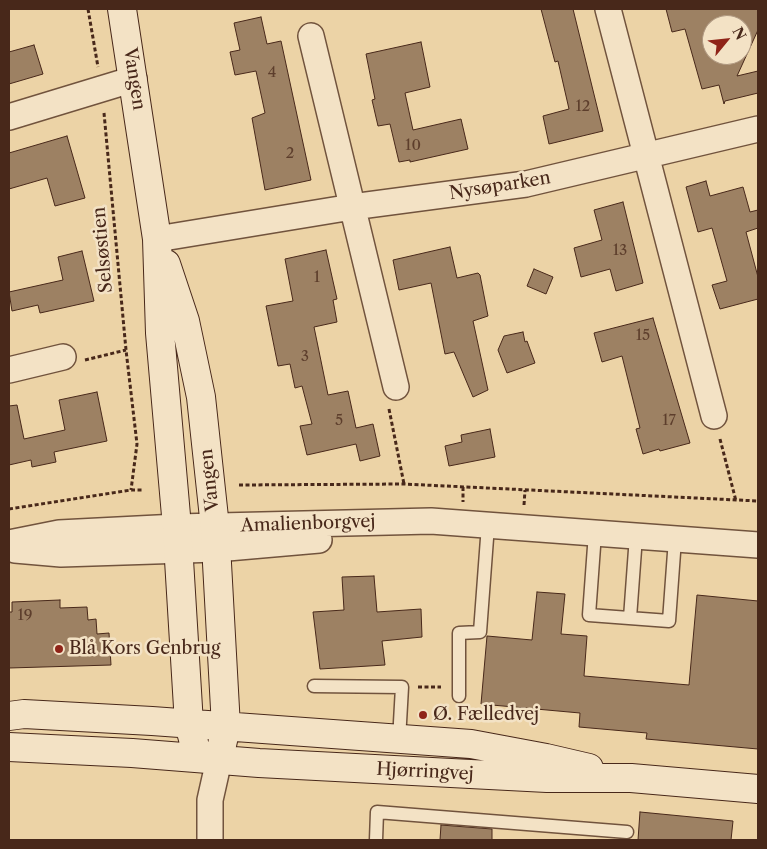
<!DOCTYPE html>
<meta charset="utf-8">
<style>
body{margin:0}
#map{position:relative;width:767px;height:849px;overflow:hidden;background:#ecd3a6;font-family:"Libre Caslon Text",serif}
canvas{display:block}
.frame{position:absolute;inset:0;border:10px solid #48281a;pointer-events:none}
.north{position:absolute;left:702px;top:15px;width:50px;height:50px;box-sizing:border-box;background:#f3e2c5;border:1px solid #af9881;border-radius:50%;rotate:62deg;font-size:14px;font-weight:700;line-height:20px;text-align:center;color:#48281a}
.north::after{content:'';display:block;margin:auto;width:18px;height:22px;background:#8f2418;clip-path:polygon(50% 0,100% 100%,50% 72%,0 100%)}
</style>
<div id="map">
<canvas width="767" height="849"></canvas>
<div class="frame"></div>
<div class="north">N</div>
</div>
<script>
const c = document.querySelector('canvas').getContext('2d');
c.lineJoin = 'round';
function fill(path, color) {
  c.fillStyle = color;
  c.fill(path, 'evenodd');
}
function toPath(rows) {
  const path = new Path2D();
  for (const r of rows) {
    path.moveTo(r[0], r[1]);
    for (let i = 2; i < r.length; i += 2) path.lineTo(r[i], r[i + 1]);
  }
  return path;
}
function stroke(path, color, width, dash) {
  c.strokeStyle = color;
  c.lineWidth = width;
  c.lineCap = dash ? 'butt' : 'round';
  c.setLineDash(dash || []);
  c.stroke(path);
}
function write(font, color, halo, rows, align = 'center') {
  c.font = font + ' "Libre Caslon Text",serif';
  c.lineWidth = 5;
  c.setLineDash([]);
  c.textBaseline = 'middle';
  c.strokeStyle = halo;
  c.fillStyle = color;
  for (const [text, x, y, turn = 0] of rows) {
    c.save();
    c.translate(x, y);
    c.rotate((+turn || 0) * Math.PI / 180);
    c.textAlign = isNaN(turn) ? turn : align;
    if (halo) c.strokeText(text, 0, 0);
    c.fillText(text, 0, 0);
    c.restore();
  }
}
const building = toPath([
 [541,9,573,9,603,131,549,144,543,116,569,109,558,61,555,62,541,9],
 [666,9,758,9,758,30,737,76,758,71,758,93,725,101,724,104,719,85,702,89,685,29,672,32,666,9],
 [712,25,742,25,742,55,712,55,712,25],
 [261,17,267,44,281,41,311,180,265,190,252,118,265,113,256,71,235,75,230,52,240,50,234,23,261,17],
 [421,42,430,87,405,93,413,130,461,119,468,149,410,162,410,160,399,162,390,124,378,126,372,100,375,99,366,54,421,42],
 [34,45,43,74,9,84,9,52,34,45],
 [67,136,85,198,55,206,47,178,9,189,9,153,67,136],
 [706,181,710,196,743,187,750,212,758,210,758,228,746,232,758,277,758,299,720,309,712,285,727,281,712,228,698,232,686,187,706,181],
 [623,202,643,283,616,291,610,269,581,277,574,248,602,240,594,210,623,202],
 [450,247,457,278,478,273,480,275,488,316,473,321,488,390,473,397,454,352,445,354,431,283,399,290,393,260,450,247],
 [326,250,337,299,333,300,337,322,314,327,328,395,348,391,356,428,373,424,380,456,360,461,356,444,307,455,300,426,312,424,302,386,295,388,290,364,278,366,266,306,293,301,285,259,326,250],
 [82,251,94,301,40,313,38,305,12,311,9,292,63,280,58,257,82,251],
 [534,269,553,277,546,294,527,286,534,269],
 [653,318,690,443,660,451,659,449,643,454,636,429,640,428,622,356,602,362,594,333,653,318],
 [523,332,525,342,527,341,535,363,507,373,498,350,504,336,523,332],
 [97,392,107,441,54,452,56,462,32,467,31,460,9,465,9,406,17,405,24,439,65,430,59,400,97,392],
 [490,429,495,457,449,466,445,446,462,442,461,435,490,429],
 [374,576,377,612,421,609,422,637,382,641,385,665,320,669,313,612,344,610,342,577,374,576],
 [537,592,565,594,561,634,587,636,584,676,689,685,697,595,758,601,758,749,646,739,647,733,579,727,580,713,481,704,487,636,532,640,537,592],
 [60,600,60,608,87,607,88,620,96,619,97,634,109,633,111,665,9,668,9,612,12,612,12,602,60,600],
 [640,812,733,821,731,840,638,840,640,812],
 [441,825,492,829,492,840,440,840,441,825]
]);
fill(building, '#9d8163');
stroke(building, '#48281a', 1);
const lane = toPath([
 [595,533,589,615,669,621,675,539],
 [630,618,636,536],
 [314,686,402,687,399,740],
 [459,696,459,633,480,632,488,525],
 [376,840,377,812,627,832]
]);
const street = toPath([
 [608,9,714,416],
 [311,36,396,387],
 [9,117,134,79],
 [157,239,352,207,526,184,758,129],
 [9,370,63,357],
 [9,543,59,533,177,527,431,521,758,545],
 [15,550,61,554,216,549,319,540],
 [210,840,210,800,219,760]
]);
const secondary = toPath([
 [122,9,157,239,160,333,177,527,189,724,198,758],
 [166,264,185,321,201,397,215,527,226,727,222,745],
 [9,716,24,714,152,721,471,744,546,758,589,768],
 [9,747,132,753,259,763,547,778,631,778,758,789]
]);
stroke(lane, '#71533d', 15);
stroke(street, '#71533d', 28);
stroke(secondary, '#48281a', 30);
stroke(toPath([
 [88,9,98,67],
 [104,113,126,350,137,444,131,490],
 [85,360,126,350],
 [389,409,404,484],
 [720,439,736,501],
 [239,485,404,484,758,501],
 [463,487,463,502],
 [524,505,525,490],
 [9,509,131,490,143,490],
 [418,687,441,687]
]), '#48281a', 3, [4, 2.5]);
stroke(lane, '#f3e2c5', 12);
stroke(street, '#f3e2c5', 25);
stroke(secondary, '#f3e2c5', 28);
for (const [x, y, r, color] of [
 [59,649,5,"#8f2418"],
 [423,715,5,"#8f2418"]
]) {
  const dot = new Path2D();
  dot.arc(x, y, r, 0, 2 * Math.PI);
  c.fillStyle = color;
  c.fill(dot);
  stroke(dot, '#f3e2c5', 2);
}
write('15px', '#5d3e2c', null, [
 ["4",272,73],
 ["12",583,107],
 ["10",413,146],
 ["2",290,154],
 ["13",620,251],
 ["1",317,278],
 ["15",643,336],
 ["3",305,357],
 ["5",339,421],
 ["17",669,421],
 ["19",25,616]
]);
write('18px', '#48281a', '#f3e2c5', [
 ["Vangen",134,79,81],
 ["Nysøparken",500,186,-9],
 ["Selsøstien",103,250,-95],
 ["Vangen",210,480,-96],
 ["Amalienborgvej",308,524,-2],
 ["Hjørringvej",425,772,3]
]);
write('18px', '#48281a', '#f3e2c5', [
 ["Blå Kors Genbrug",69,649],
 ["Ø. Fælledvej",433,715]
], 'left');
</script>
